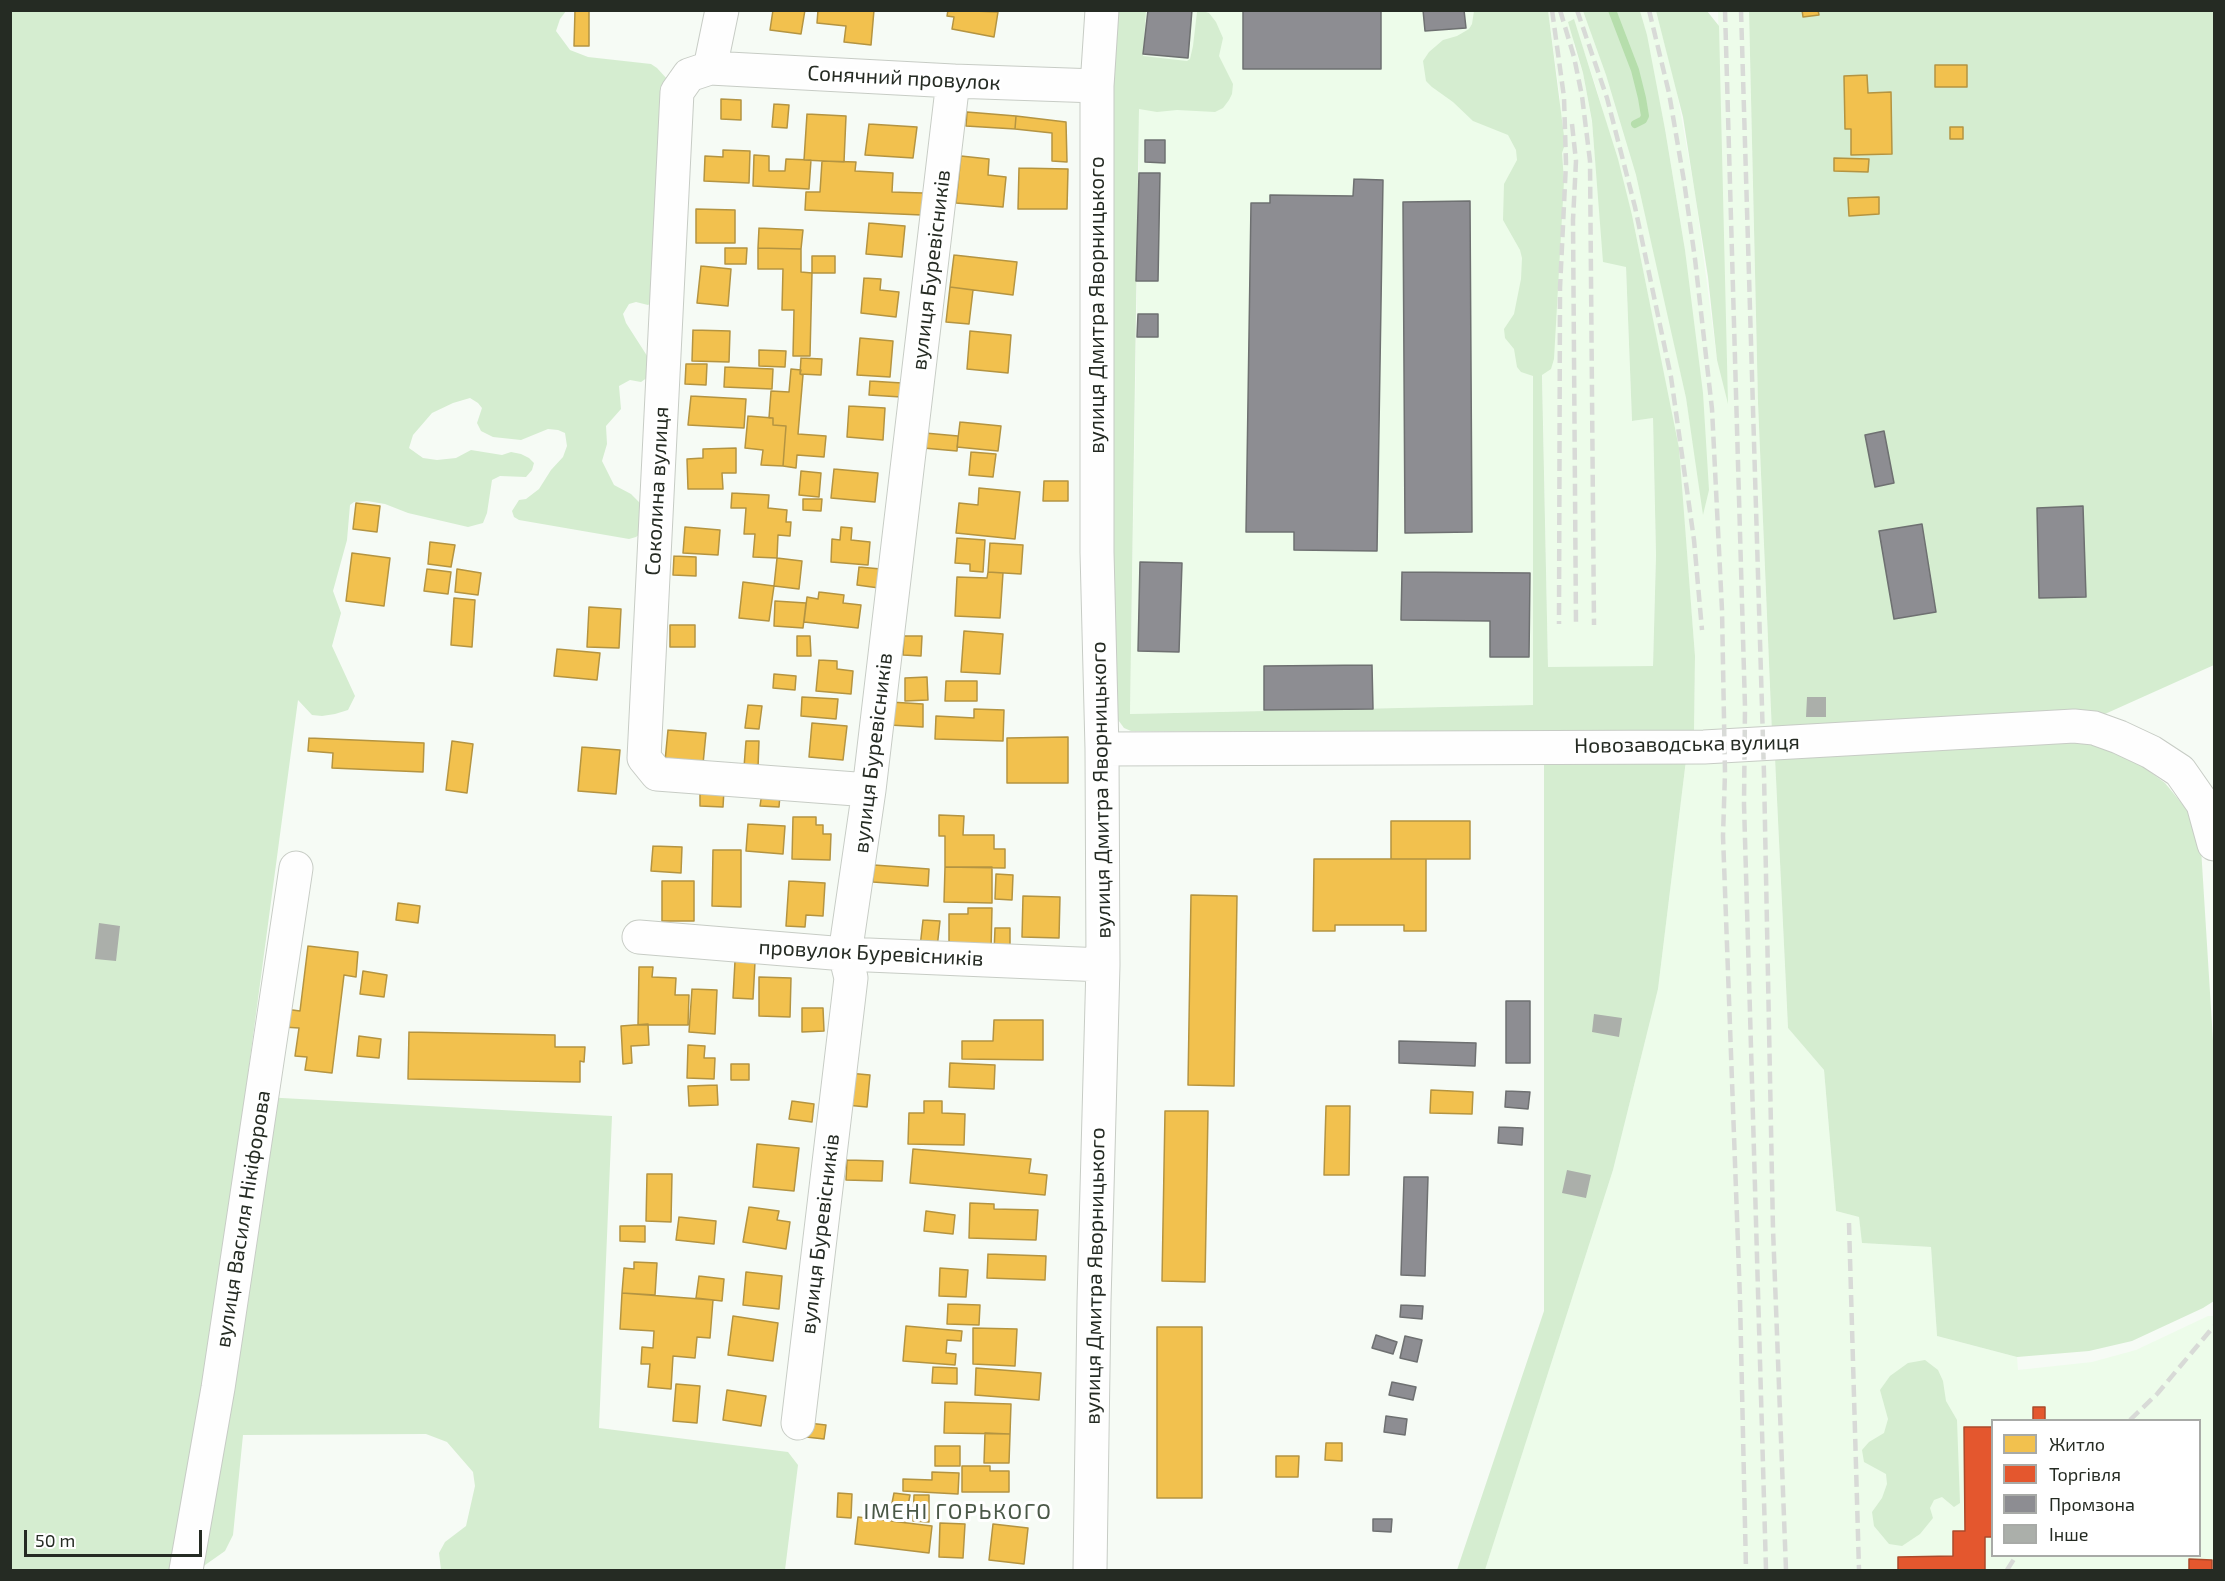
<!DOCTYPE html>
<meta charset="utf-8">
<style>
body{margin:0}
#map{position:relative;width:2225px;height:1581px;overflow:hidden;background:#f6fbf5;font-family:"Exo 2",sans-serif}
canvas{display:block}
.frame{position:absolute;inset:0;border:12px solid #252b23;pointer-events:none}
.legend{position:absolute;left:1991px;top:1419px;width:210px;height:138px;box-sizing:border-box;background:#fff;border:2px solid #a8aaa7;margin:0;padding:8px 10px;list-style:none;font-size:18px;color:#252b23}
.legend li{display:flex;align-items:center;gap:12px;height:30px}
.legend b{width:30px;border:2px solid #a8aaa7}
.scale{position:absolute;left:24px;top:1530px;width:178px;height:27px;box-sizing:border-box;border:3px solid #252b23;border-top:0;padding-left:8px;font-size:18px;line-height:21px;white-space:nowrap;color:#252b23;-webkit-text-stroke:4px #fff;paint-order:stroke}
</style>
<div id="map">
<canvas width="2225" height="1581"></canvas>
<div class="frame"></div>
<ul class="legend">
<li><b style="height:16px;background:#f2c14e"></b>Житло</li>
<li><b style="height:16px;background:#e4572e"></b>Торгівля</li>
<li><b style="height:16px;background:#8d8d92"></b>Промзона</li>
<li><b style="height:16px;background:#abafaa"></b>Інше</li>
</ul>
<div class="scale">50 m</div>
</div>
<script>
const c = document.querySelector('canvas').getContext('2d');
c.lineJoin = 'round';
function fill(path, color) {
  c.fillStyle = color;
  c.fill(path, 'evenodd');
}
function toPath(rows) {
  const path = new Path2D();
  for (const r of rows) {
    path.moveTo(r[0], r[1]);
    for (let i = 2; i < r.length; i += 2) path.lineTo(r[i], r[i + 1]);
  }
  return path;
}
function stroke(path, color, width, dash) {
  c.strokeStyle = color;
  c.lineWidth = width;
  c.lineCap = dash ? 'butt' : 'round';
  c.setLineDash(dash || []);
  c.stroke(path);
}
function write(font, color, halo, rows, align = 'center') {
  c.font = font + ' "Exo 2",sans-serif';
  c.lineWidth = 6;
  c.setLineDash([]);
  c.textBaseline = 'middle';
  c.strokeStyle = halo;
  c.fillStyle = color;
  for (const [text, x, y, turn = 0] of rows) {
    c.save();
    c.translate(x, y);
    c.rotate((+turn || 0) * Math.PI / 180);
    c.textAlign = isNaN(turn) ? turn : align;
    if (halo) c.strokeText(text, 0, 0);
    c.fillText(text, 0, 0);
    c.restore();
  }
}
fill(toPath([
 [1144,11,1511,11,1532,141,1534,705,1130,714,1139,173,1139,59],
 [1548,11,1583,11,1606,75,1636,175,1663,291,1686,398,1704,513,1685,250,1665,129,1640,11,1656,11,1676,87,1695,193,1717,360,1727,400,1718,11,1749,11,1758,403,1772,734,1694,734,1695,656,1678,447,1632,215,1596,87,1573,19,1574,46,1583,73,1592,122,1598,189,1626,267,1632,421,1653,418,1656,555,1653,667,1548,668,1540,264,1560,97],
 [1775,758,1788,1028,1824,1070,1836,1211,1859,1217,1863,1243,1931,1247,1937,1336,2017,1357,2018,1370,2092,1362,2136,1350,2208,1316,2214,1316,2214,1570,1485,1570,1613,1170,1658,989,1686,760],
 [1992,1420,2200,1420,2200,1556,1992,1556]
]), '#edfcea');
fill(toPath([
 [1548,10,1565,144,1562,153,1564,181,1554,359,1551,369,1542,375,1548,667,1653,666,1656,555,1653,418,1632,421,1626,267,1603,262,1592,121,1583,73,1568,22,1574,19,1618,159,1632,215,1679,448,1695,656,1694,734,1131,731,1124,728,1113,713,1108,11,1146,11,1143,56,1187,61,1190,59,1193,46,1197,12,1203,11,1209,13,1216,22,1223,38,1219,56,1233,84,1232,94,1229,100,1223,108,1215,112,1177,110,1157,112,1139,109,1130,714,1533,705,1533,376,1521,372,1517,367,1514,349,1505,338,1504,329,1514,314,1521,279,1522,258,1520,250,1503,220,1504,184,1517,160,1516,150,1508,135,1473,121,1453,102,1432,87,1426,81,1423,61,1429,52,1443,40,1457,36,1469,29,1472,24,1474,11],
 [11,11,566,11,560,19,556,31,570,50,588,57,651,64,657,68,668,80,658,300,648,305,636,302,629,304,623,314,626,323,651,362,651,375,641,382,630,380,619,386,621,409,606,426,607,444,602,461,614,485,631,494,646,509,645,530,636,537,629,539,519,520,514,517,512,511,519,500,526,499,539,489,551,470,563,457,567,446,565,433,558,430,548,429,521,440,493,437,481,431,477,423,482,408,478,403,470,398,453,403,432,413,413,435,409,448,423,458,437,460,456,458,471,450,502,455,511,452,521,454,529,458,534,463,532,470,526,477,500,476,492,480,487,513,483,523,468,527,408,513,385,504,367,501,354,502,350,505,347,540,333,591,341,613,332,646,355,696,348,710,335,714,322,716,312,715,298,700,245,1096,612,1116,599,1428,788,1452,798,1465,785,1570,441,1570,439,1553,445,1542,466,1526,475,1486,473,1472,447,1442,426,1434,243,1435,233,1535,225,1551,198,1570,11,1570],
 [1583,11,1640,11,1647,35,1665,129,1685,250,1703,393,1709,490,1703,515,1686,398,1636,175,1606,75],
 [1656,11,1707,11,1719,26,1728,404,1717,360,1708,277,1683,117],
 [1749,11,2214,11,2214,665,2096,718,1772,734,1758,403],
 [2054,737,2099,745,2138,763,2165,783,2188,811,2201,848,2214,1057,2214,1301,2203,1308,2132,1341,2089,1351,2017,1357,1937,1336,1931,1247,1862,1243,1859,1217,1836,1211,1824,1070,1788,1028,1775,758],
 [1544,755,1686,760,1658,989,1613,1170,1485,1570,1457,1570,1544,1311],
 [1925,1360,1938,1370,1943,1381,1946,1401,1957,1420,1960,1503,1954,1507,1942,1497,1934,1500,1930,1508,1933,1518,1920,1534,1902,1546,1889,1544,1874,1526,1872,1512,1882,1498,1887,1484,1886,1474,1864,1462,1862,1450,1869,1442,1884,1433,1888,1419,1880,1390,1890,1376,1908,1363]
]), '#d5edd0');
const homes = toPath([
 [575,10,589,10,589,46,574,46,575,10],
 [773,10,805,10,801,34,770,30,773,10],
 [818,10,874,10,871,45,844,42,846,26,817,23,818,10],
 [948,10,998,12,994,37,952,29,954,17,947,16,948,10],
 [1802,10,1818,10,1819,15,1803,17,1802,10],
 [1935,65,1967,65,1967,87,1935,87,1935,65],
 [1867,75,1868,93,1891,92,1892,154,1851,155,1851,129,1845,129,1844,76,1867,75],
 [721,99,741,100,741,120,721,119,721,99],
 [774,104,789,105,787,128,772,127,774,104],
 [967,112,1016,116,1015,129,966,126,967,112],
 [807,114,846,116,844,162,804,160,807,114],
 [1016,116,1066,122,1067,162,1052,161,1052,133,1015,129,1016,116],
 [869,124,917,127,913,158,865,155,869,124],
 [1950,127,1963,127,1963,139,1950,139,1950,127],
 [723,150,750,151,749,183,704,181,705,156,723,157,723,150],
 [754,155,769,156,769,171,785,171,786,159,811,160,809,189,753,186,754,155],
 [961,156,989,159,988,175,1006,177,1003,207,956,203,961,156],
 [1834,158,1869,159,1868,172,1834,171,1834,158],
 [822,161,856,162,855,171,893,173,892,192,923,193,922,215,805,210,806,192,820,192,822,161],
 [1019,168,1068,169,1067,209,1018,209,1019,168],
 [1879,197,1879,214,1849,216,1848,198,1879,197],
 [696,209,735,210,735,243,696,243,696,209],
 [869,223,905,226,902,257,866,254,869,223],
 [759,228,803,230,801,249,758,248,759,228],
 [725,248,747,248,746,264,725,264,725,248],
 [758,248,801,249,801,272,812,273,810,356,793,356,794,310,782,310,783,269,758,269,758,248],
 [954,255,1017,262,1013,295,950,287,954,255],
 [812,256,835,256,835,273,812,273,812,256],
 [701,266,731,269,728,306,697,303,701,266],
 [864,278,881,279,880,290,899,292,896,317,861,313,864,278],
 [950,287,973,290,969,324,946,322,950,287],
 [693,330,730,331,729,362,692,361,693,330],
 [970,331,1011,335,1008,373,967,369,970,331],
 [860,338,893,341,890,377,857,375,860,338],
 [759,350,786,351,785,367,759,366,759,350],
 [801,358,822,359,821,375,800,374,801,358],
 [686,364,707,364,706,385,685,384,686,364],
 [725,367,773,369,772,389,724,387,725,367],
 [791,369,801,370,800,374,803,375,798,434,826,436,824,457,797,455,796,468,783,466,786,426,773,425,773,418,769,418,771,391,789,392,791,369],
 [870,381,902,383,901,397,869,395,870,381],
 [691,396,746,399,744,428,688,425,691,396],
 [849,406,885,408,883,440,847,437,849,406],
 [748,416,773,418,773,425,786,426,783,466,761,465,763,450,745,448,748,416],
 [960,422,1001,426,998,451,957,447,960,422],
 [925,433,958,436,957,451,923,448,925,433],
 [736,448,736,473,722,473,723,489,688,489,687,459,703,458,703,449,736,448],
 [971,452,996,454,993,477,969,475,971,452],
 [834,469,878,473,875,502,831,498,834,469],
 [801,471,821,473,819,497,799,495,801,471],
 [1044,481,1068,481,1068,501,1043,501,1044,481],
 [979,488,1020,492,1015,539,956,533,959,503,978,505,979,488],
 [732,493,769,495,768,508,787,510,786,522,791,522,790,536,778,535,777,558,753,557,755,534,744,534,746,508,731,508,732,493],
 [803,499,822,499,821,511,803,510,803,499],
 [356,503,380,506,377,532,353,529,356,503],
 [685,527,720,530,718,555,683,553,685,527],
 [841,527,852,528,851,540,870,542,868,565,831,562,832,539,840,540,841,527],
 [957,538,985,540,983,572,970,571,970,564,955,563,957,538],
 [430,542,455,545,451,567,428,564,430,542],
 [990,543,1023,545,1021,574,988,572,990,543],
 [352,553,390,558,384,606,346,601,352,553],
 [674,556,696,557,696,576,673,575,674,556],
 [777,558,802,561,799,589,774,586,777,558],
 [859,567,881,569,879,588,857,585,859,567],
 [427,569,451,572,448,594,424,591,427,569],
 [457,569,481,573,478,595,455,592,457,569],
 [988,572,1003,573,1000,618,955,616,957,577,987,578,988,572],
 [743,582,774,586,769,621,739,618,743,582],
 [819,592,844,595,843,603,861,605,858,628,804,622,807,597,818,599,819,592],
 [454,598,475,600,472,647,451,645,454,598],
 [775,601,806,603,803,628,774,626,775,601],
 [589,607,621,609,619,648,587,647,589,607],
 [670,625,695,625,695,647,670,647,670,625],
 [964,631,1003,634,1000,674,961,672,964,631],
 [797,636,810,636,811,656,797,656,797,636],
 [904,636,922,636,921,656,903,655,904,636],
 [557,649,600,653,597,680,554,676,557,649],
 [819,660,837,661,837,669,853,671,851,694,816,691,819,660],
 [774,674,796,676,795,690,773,688,774,674],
 [927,677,928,700,905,701,905,678,927,677],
 [946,681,977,681,977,701,945,701,946,681],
 [802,697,838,699,836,719,801,716,802,697],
 [890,702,923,704,923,727,890,725,890,702],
 [748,705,762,706,759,729,745,728,748,705],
 [974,709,1004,710,1003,741,935,739,936,716,974,718,974,709],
 [812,723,847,726,843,760,809,757,812,723],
 [668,730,706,733,703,764,665,761,668,730],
 [1068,737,1068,783,1007,783,1007,738,1068,737],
 [309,738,424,743,423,772,332,768,333,753,308,751,309,738],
 [452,741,473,744,467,793,446,790,452,741],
 [746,741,759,741,758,768,744,767,746,741],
 [582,747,620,750,616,794,578,791,582,747],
 [700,788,724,790,723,807,700,806,700,788],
 [762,793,780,795,779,807,760,806,762,793],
 [939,815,964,816,963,835,994,835,994,849,1005,849,1005,868,945,867,945,836,939,836,939,815],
 [793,817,816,817,816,825,823,825,823,834,831,834,830,860,792,859,793,817],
 [1391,821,1470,821,1470,859,1391,859,1391,821],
 [748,824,785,826,783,854,746,851,748,824],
 [653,846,682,847,681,873,651,871,653,846],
 [713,850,741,850,741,907,712,906,713,850],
 [1314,859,1426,859,1426,931,1404,931,1404,925,1335,925,1335,931,1313,931,1314,859],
 [874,865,929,869,928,886,873,882,874,865],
 [945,867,992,867,992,903,944,902,945,867],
 [996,874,1013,875,1012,900,995,899,996,874],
 [662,881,694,881,694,921,662,921,662,881],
 [789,881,825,883,823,916,806,915,805,927,786,926,789,881],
 [1191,895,1237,896,1234,1086,1188,1085,1191,895],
 [1023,896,1060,897,1059,938,1022,937,1023,896],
 [398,903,420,906,418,923,396,920,398,903],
 [968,908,992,908,991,951,949,951,949,914,968,914,968,908],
 [923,920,940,921,937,948,920,947,923,920],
 [995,928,1010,928,1010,953,994,953,995,928],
 [308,946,358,952,356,977,344,975,332,1073,305,1070,307,1057,295,1056,299,1028,283,1027,285,1009,300,1011,308,946],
 [735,961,755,962,753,999,733,998,735,961],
 [639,967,653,967,652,977,676,978,675,995,689,995,688,1025,638,1025,639,967],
 [363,971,387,975,384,997,360,994,363,971],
 [759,977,791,978,790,1017,759,1016,759,977],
 [692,989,717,990,715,1034,689,1032,692,989],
 [802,1008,823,1008,824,1031,802,1032,802,1008],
 [994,1020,1043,1020,1043,1060,962,1059,962,1041,993,1041,994,1020],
 [648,1024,649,1045,631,1046,632,1063,623,1064,621,1026,648,1024],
 [409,1032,555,1035,555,1047,585,1047,584,1062,580,1061,580,1082,408,1079,409,1032],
 [359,1036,381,1039,379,1058,357,1056,359,1036],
 [688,1045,705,1046,704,1058,715,1058,714,1079,687,1078,688,1045],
 [950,1063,995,1065,994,1089,949,1087,950,1063],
 [731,1064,749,1064,749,1080,731,1080,731,1064],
 [848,1073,870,1075,867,1107,846,1105,848,1073],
 [717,1085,718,1105,689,1106,688,1086,717,1085],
 [1431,1090,1473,1092,1472,1114,1430,1113,1431,1090],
 [792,1101,814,1104,812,1122,789,1119,792,1101],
 [924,1101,942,1101,942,1113,965,1114,964,1145,908,1144,909,1113,924,1113,924,1101],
 [1326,1106,1350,1106,1349,1175,1324,1175,1326,1106],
 [1165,1111,1208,1111,1205,1282,1162,1281,1165,1111],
 [757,1144,799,1148,794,1191,753,1187,757,1144],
 [913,1149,1031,1159,1029,1173,1047,1175,1045,1195,910,1183,913,1149],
 [847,1160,883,1161,882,1181,846,1180,847,1160],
 [647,1174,672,1174,671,1222,646,1221,647,1174],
 [970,1203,994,1204,994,1209,1038,1210,1036,1240,969,1238,970,1203],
 [749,1207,779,1211,777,1220,790,1222,786,1249,743,1242,749,1207],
 [926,1211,955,1215,953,1234,924,1231,926,1211],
 [679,1217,716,1221,714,1244,676,1240,679,1217],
 [620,1226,645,1226,645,1242,620,1241,620,1226],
 [988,1254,1046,1256,1045,1280,987,1278,988,1254],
 [634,1262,657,1263,655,1295,622,1293,624,1268,634,1269,634,1262],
 [940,1268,968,1270,966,1297,939,1296,940,1268],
 [746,1272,782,1276,779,1309,743,1305,746,1272],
 [699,1276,724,1279,722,1301,696,1298,699,1276],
 [622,1293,713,1300,710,1338,697,1337,695,1358,673,1356,671,1389,648,1387,650,1364,641,1364,642,1347,653,1348,654,1331,620,1329,622,1293],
 [948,1304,980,1305,979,1325,947,1324,948,1304],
 [733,1316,778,1323,773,1361,728,1355,733,1316],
 [906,1326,962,1331,961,1341,947,1340,946,1353,956,1354,955,1365,903,1361,906,1326],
 [1157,1327,1202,1327,1202,1498,1157,1498,1157,1327],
 [973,1328,1017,1329,1015,1366,973,1364,973,1328],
 [933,1367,957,1368,957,1384,932,1383,933,1367],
 [976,1368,1041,1373,1039,1400,975,1395,976,1368],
 [676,1384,700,1386,697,1423,673,1421,676,1384],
 [727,1390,766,1396,761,1426,723,1420,727,1390],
 [945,1402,1011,1404,1010,1434,944,1433,945,1402],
 [808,1423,826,1425,824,1439,806,1437,808,1423],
 [985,1433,1010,1434,1009,1463,984,1463,985,1433],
 [1326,1443,1342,1443,1342,1461,1325,1460,1326,1443],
 [935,1446,960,1446,960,1466,935,1466,935,1446],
 [1276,1456,1299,1456,1298,1477,1276,1477,1276,1456],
 [962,1466,990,1466,990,1471,1009,1471,1009,1492,962,1492,962,1466],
 [932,1472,959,1473,958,1494,903,1491,903,1479,932,1480,932,1472],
 [838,1493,852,1494,851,1518,837,1517,838,1493],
 [894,1493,910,1495,905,1521,889,1518,894,1493],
 [914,1495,929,1495,929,1522,913,1521,914,1495],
 [858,1517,932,1526,929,1553,855,1544,858,1517],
 [940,1523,965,1524,963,1558,939,1557,940,1523],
 [993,1524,1028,1528,1024,1564,989,1560,993,1524]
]);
fill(homes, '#f2c14e');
stroke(homes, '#b49441', 1.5);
const shops = toPath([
 [2033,1407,2045,1407,2045,1420,2033,1420,2033,1407],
 [1964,1427,1992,1427,1992,1537,1985,1537,1985,1570,1898,1570,1898,1557,1953,1556,1953,1531,1965,1531,1964,1427],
 [2189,1559,2212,1560,2212,1570,2189,1570,2189,1559]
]);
fill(shops, '#e4572e');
stroke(shops, '#ab4a2b', 1.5);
const industry = toPath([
 [1148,10,1192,10,1188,58,1143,54,1148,10],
 [1243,10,1381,10,1381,69,1243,69,1243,10],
 [1423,10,1464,10,1466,28,1425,31,1423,10],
 [1145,140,1165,140,1165,163,1145,162,1145,140],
 [1139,173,1160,173,1158,281,1136,281,1139,173],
 [1354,179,1383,180,1377,551,1294,550,1294,532,1246,532,1251,203,1270,203,1270,195,1353,196,1354,179],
 [1470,201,1472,532,1405,533,1403,202,1470,201],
 [1138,314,1158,314,1158,337,1137,337,1138,314],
 [1884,431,1894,483,1875,487,1865,435,1884,431],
 [2083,506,2086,597,2039,598,2037,508,2083,506],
 [1922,524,1936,612,1894,619,1879,531,1922,524],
 [1140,562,1182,563,1179,652,1138,651,1140,562],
 [1402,572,1530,573,1529,657,1490,657,1490,621,1401,620,1402,572],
 [1372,665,1373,709,1264,710,1264,666,1372,665],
 [1506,1001,1530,1001,1530,1063,1506,1063,1506,1001],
 [1399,1041,1476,1043,1475,1066,1399,1063,1399,1041],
 [1506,1091,1530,1092,1528,1109,1505,1107,1506,1091],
 [1499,1127,1523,1128,1522,1145,1498,1143,1499,1127],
 [1404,1177,1428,1177,1425,1276,1401,1275,1404,1177],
 [1401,1305,1423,1306,1422,1319,1400,1317,1401,1305],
 [1376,1335,1397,1342,1393,1354,1372,1348,1376,1335],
 [1405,1336,1422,1340,1417,1362,1400,1358,1405,1336],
 [1392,1382,1416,1387,1413,1400,1389,1395,1392,1382],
 [1386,1416,1407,1419,1405,1435,1384,1432,1386,1416],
 [1373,1519,1392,1519,1391,1532,1373,1531,1373,1519]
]);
fill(industry, '#8d8d92');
stroke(industry, '#6e7071', 1.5);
stroke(toPath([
 [1612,10,1635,70,1642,98,1645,116,1643,120,1635,124]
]), '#b6deac', 8);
fill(toPath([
 [1807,697,1826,697,1826,717,1806,717],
 [99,923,120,926,116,961,95,959],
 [1594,1014,1622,1018,1619,1037,1592,1032],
 [1567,1170,1591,1175,1586,1198,1562,1193]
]), '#abafaa');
const minor = toPath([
 [722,10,710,68,689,75,677,92,644,758,657,774,869,790],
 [710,68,953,81,1097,86],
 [1102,749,1704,747,2074,726,2094,728,2119,737,2151,752,2180,771,2203,804,2214,844],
 [639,937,845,954,1103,965],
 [798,1423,851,978,845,954,869,790,953,81],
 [186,1570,218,1388,296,868],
 [1090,1570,1094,1302,1103,965,1102,749,1097,552,1097,86,1102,10]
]);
stroke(minor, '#c7ccc5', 35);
stroke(minor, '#fefefe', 33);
stroke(toPath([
 [1552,10,1564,97,1566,163,1560,288,1559,624],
 [1560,10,1574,57,1582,96,1590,161,1594,625],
 [1577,10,1607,98,1635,207,1671,377,1694,540,1702,630],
 [1649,10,1669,93,1684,181,1695,259,1712,409,1722,610,1725,773,1723,836,1740,1299,1746,1570],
 [1725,10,1745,707,1744,804,1766,1570],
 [1741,10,1764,774,1773,1229,1786,1570],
 [1572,124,1576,161,1573,220,1576,625],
 [1849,1223,1859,1570],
 [2130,1420,2157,1394,2214,1326],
 [2007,1570,2016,1556]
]), '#d8dad7', 4.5, [12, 6]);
write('21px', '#252b23', '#fff', [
 ["Сонячний провулок",904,78,3],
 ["вулиця Буревісників",931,270,-83],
 ["вулиця Дмитра Яворницького",1097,305,-90],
 ["Соколина вулиця",657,491,-87],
 ["Новозаводська вулиця",1687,744,-1],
 ["вулиця Буревісників",873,753,-83],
 ["вулиця Дмитра Яворницького",1101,790,-91],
 ["провулок Буревісників",871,953,3],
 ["вулиця Василя Нікіфорова",243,1219,-81],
 ["вулиця Буревісників",820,1234,-83],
 ["вулиця Дмитра Яворницького",1095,1276,-89]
]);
c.letterSpacing = '1.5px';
write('22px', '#4a5847', '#fff', [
 ["ІМЕНІ ГОРЬКОГО",958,1512]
]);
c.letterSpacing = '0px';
</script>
